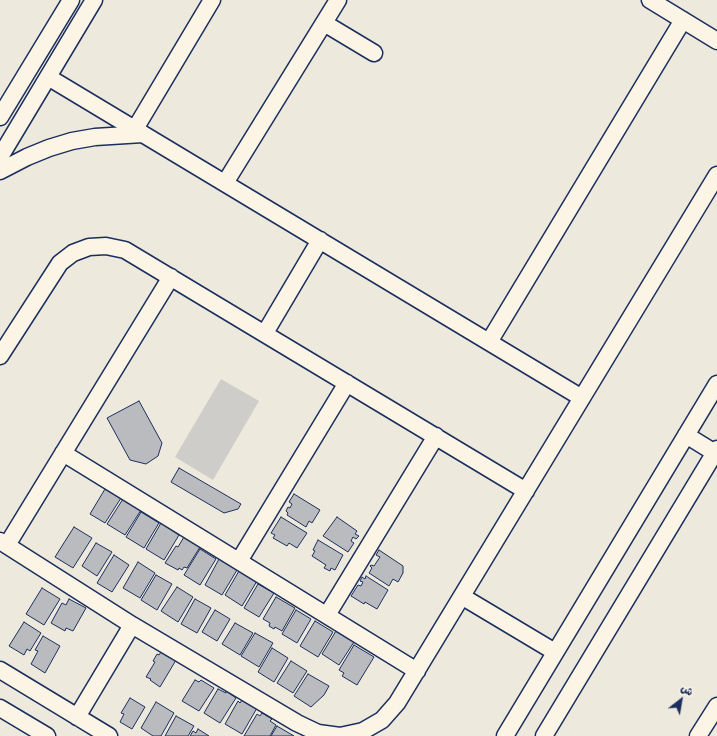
<!DOCTYPE html>
<meta charset="utf-8">
<style>
body{margin:0}
#map{position:relative;width:717px;height:736px;overflow:hidden;background:#eee9dd;font-family:Delius,"Playpen Sans Arabic",sans-serif}
canvas{display:block}
.north{position:absolute;left:661px;top:680px;width:40px;height:40px;-webkit-text-stroke:3px #fcf5e5;paint-order:stroke;rotate:31deg;font-size:11px;font-weight:700;line-height:16px;text-align:center;color:#1b2f5e}
.north::after{content:'';display:block;margin:auto;width:14px;height:18px;background:#1b2f5e;clip-path:polygon(50% 0,100% 100%,50% 72%,0 100%)}
</style>
<div id="map">
<canvas width="717" height="736"></canvas>
<div class="north">ش</div>
</div>
<script>
const c = document.querySelector('canvas').getContext('2d');
c.lineJoin = 'round';
function fill(path, color) {
  c.fillStyle = color;
  c.fill(path, 'evenodd');
}
function toPath(rows) {
  const path = new Path2D();
  for (const r of rows) {
    path.moveTo(r[0], r[1]);
    for (let i = 2; i < r.length; i += 2) path.lineTo(r[i], r[i + 1]);
  }
  return path;
}
function stroke(path, color, width, dash) {
  c.strokeStyle = color;
  c.lineWidth = width;
  c.lineCap = dash ? 'butt' : 'round';
  c.setLineDash(dash || []);
  c.stroke(path);
}
fill(toPath([
 [221,379,259,401,213,480,175,457]
]), '#cfcdca');
const building = toPath([
 [139,401,162,443,158,456,146,464,130,460,107,418,139,401],
 [179,468,241,504,238,509,224,513,171,482,179,468],
 [105,489,121,498,105,523,90,514,105,489],
 [294,494,320,510,312,523,309,521,306,527,287,515,288,513,286,511,288,507,290,508,292,504,289,502,294,494],
 [123,499,141,510,125,535,107,524,123,499],
 [141,512,159,523,144,548,126,537,141,512],
 [281,517,307,533,297,548,289,543,287,546,273,538,275,535,271,533,281,517],
 [337,517,357,531,355,534,359,536,356,539,353,537,351,541,354,543,348,552,323,536,337,517],
 [161,523,179,535,164,560,146,549,161,523],
 [74,527,92,538,73,568,55,557,74,527],
 [184,537,200,547,187,568,184,567,182,570,179,568,178,570,165,563,176,546,178,547,184,537],
 [318,540,343,555,335,570,331,568,330,571,324,568,326,565,312,556,315,551,313,550,318,540],
 [96,543,112,552,97,576,82,566,96,543],
 [200,549,216,559,200,585,184,575,200,549],
 [379,550,403,566,403,573,398,582,393,579,389,586,369,573,372,568,370,566,371,565,374,566,380,557,376,555,379,550],
 [114,555,129,565,112,592,97,583,114,555],
 [219,559,237,570,222,595,205,585,219,559],
 [138,562,155,573,140,598,123,588,138,562],
 [239,571,257,581,242,606,225,595,239,571],
 [156,575,172,584,157,610,141,600,156,575],
 [366,576,388,590,377,609,365,602,364,604,351,596,358,585,361,586,363,582,360,581,362,577,365,579,366,576],
 [258,584,274,593,259,617,244,608,258,584],
 [177,587,193,597,178,622,161,611,177,587],
 [42,588,60,599,44,625,26,614,42,588],
 [276,597,295,608,282,631,275,627,274,629,269,626,270,623,263,619,276,597],
 [69,599,86,608,73,631,66,628,65,631,51,623,62,603,66,605,69,599],
 [195,599,211,608,197,633,181,624,195,599],
 [215,610,230,619,217,641,202,632,215,610],
 [296,610,311,619,297,643,282,634,296,610],
 [315,621,333,632,318,657,300,646,315,621],
 [24,622,41,633,30,651,27,649,24,655,9,646,24,622],
 [235,623,253,633,240,655,222,644,235,623],
 [336,631,354,642,339,665,322,654,336,631],
 [255,633,273,643,259,667,241,656,255,633],
 [43,636,60,646,45,673,31,664,38,651,35,650,43,636],
 [354,645,374,657,357,685,342,676,344,673,339,670,354,645],
 [272,648,288,658,274,682,258,672,272,648],
 [161,652,176,660,160,687,150,680,151,679,146,677,155,662,153,661,157,654,159,655,161,652],
 [291,661,307,671,293,693,277,683,291,661],
 [308,674,329,686,324,695,311,707,294,696,308,674],
 [195,680,199,682,201,680,214,688,199,711,182,701,195,680],
 [218,689,226,693,226,691,236,698,220,723,204,713,218,689],
 [130,698,145,707,132,729,120,722,124,714,121,713,130,698],
 [242,700,257,708,242,734,225,724,238,701,240,703,242,700],
 [156,702,174,713,161,736,153,736,141,728,156,702],
 [262,713,272,719,270,721,276,725,270,736,244,736,257,714,260,716,262,713],
 [176,716,194,726,188,736,165,736,176,716],
 [277,726,294,736,271,736,277,726],
 [198,729,209,736,190,736,193,731,196,733,198,729]
]);
fill(building, '#babbbe');
stroke(building, '#1b2f5e', 1);
const minor = toPath([
 [650,0,717,41],
 [324,23,374,53],
 [48,77,582,398],
 [0,117,71,0],
 [135,129,212,0],
 [0,157,94,0],
 [0,171,27,157,49,148,72,141,95,137,143,134],
 [225,183,338,0],
 [265,333,320,240],
 [489,342,683,20],
 [0,356,60,263,73,253,89,247,106,246,125,250,526,491],
 [686,435,715,453],
 [63,453,417,671],
 [0,541,132,625,297,723,318,733,340,736,363,731,382,720,397,703,717,175],
 [7,545,171,277],
 [239,561,347,383],
 [463,597,555,652],
 [327,615,436,436],
 [0,670,109,736],
 [0,708,47,736],
 [77,717,132,625],
 [505,736,717,384],
 [544,736,717,449],
 [698,736,717,706]
]);
stroke(minor, '#1b2f5e', 19);
stroke(minor, '#fcf5e5', 16);
</script>
